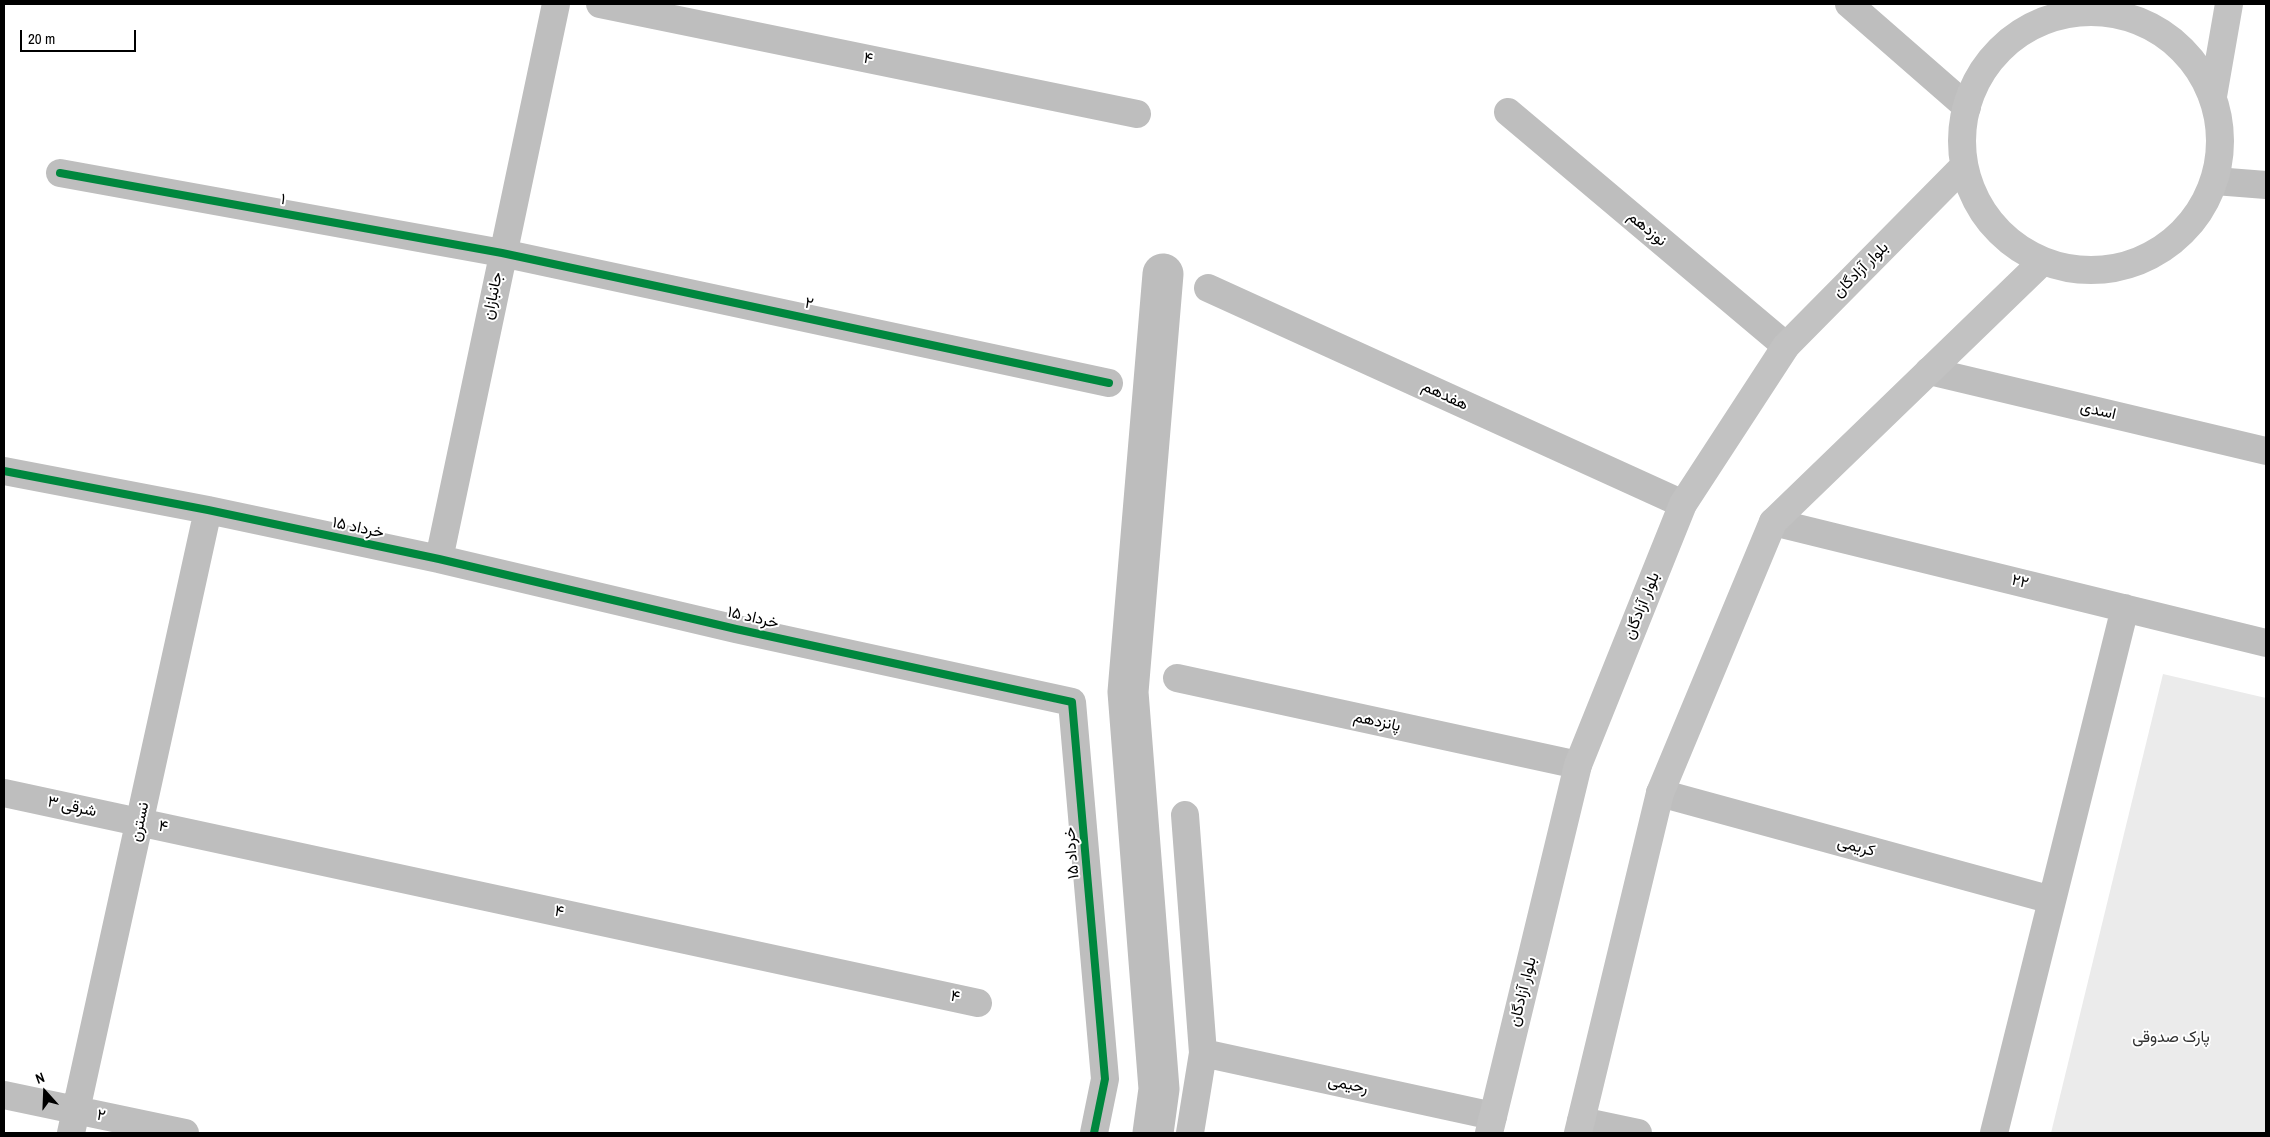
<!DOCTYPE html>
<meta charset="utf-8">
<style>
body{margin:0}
#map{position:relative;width:2270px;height:1137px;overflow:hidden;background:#fff;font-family:"Archivo Narrow",sans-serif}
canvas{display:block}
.frame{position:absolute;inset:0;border:5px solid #000;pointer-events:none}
.north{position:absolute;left:20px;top:1067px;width:50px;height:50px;-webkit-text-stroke:4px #fff;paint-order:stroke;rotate:340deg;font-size:14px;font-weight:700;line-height:20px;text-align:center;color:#000}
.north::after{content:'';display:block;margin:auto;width:18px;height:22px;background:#000;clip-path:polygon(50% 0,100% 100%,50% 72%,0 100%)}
.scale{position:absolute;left:20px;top:30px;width:116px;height:22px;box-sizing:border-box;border:2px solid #000;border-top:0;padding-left:6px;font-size:15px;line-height:18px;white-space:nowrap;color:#000;-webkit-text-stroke:4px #fff;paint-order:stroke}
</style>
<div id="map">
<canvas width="2270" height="1137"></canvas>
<div class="frame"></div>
<div class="north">N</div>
<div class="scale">20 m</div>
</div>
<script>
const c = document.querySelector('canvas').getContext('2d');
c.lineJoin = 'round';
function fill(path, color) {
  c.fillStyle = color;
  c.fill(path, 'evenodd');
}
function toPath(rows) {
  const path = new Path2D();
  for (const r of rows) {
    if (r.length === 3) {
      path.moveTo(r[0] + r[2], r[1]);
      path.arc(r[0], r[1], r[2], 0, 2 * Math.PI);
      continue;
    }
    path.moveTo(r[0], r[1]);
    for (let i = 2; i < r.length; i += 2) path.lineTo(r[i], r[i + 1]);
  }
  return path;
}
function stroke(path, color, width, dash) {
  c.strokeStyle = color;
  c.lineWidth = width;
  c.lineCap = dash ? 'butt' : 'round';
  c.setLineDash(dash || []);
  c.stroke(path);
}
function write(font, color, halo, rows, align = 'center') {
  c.font = font + ' "Archivo Narrow",Vazirmatn,sans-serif';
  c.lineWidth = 4;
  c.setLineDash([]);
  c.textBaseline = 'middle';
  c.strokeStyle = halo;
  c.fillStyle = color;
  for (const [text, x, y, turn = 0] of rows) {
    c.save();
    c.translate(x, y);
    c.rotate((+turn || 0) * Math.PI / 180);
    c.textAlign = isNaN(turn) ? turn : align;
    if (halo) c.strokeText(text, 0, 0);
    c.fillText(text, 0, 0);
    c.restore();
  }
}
fill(toPath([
 [2163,674,2266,698,2266,1133,2051,1133]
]), '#ebebeb');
stroke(toPath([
 [1153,1133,1159,1089,1128,692,1163,274]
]), '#bdbdbd', 41);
stroke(toPath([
 [600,4,1137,114],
 [1849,4,1967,107],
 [1508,112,1786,346],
 [60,173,502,253,1109,383],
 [2215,181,2266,185],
 [1208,288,1683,504],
 [1929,371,2266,451],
 [4,471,208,510,439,559,736,629,1072,702,1105,1079,1094,1133],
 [1773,522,2266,643],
 [439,559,556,4],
 [1177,678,1578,765],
 [4,793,978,1003],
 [1660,793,2052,900],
 [1185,815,1203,1053,1190,1133],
 [1203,1053,1493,1116],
 [4,1095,185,1133],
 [1581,1121,1638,1133],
 [71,1133,208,510],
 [1994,1133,2125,608]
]), '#bebebe', 28);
stroke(toPath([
 [2091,141,129],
 [2213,96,2229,4],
 [1489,1133,1578,765,1683,504,1786,346,1963,167],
 [1578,1133,1660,793,1773,522,2042,262]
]), '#c2c2c2', 28);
stroke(toPath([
 [60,173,502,253,1109,383],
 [4,471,208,510,439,559,736,629,1072,702,1105,1079,1094,1133]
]), '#00873e', 8);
write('16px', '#000', '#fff', [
 ["۴",868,59,12],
 ["۱",283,200,10],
 ["نوزدهم",1647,229,40],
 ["بلوار آزادگان",1861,270,-45],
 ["جانبازان",493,296,-78],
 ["۲",809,304,12],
 ["هفدهم",1445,396,25],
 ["اسدی",2098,411,13],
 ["۱۵ خرداد",358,528,12],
 ["۲۲",2020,582,14],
 ["بلوار آزادگان",1642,606,-68],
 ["۱۵ خرداد",753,618,13],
 ["پانزدهم",1377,722,12],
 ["۳ شرقی",72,807,12],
 ["نسترن",140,822,-78],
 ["۴",163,827,12],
 ["کریمی",1856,847,15],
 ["۱۵ خرداد",1072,853,-95],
 ["۴",559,912,12],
 ["بلوار آزادگان",1523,992,-76],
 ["۴",955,997,12],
 ["رحیمی",1348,1085,12],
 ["۲",101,1116,12]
]);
write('16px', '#313131', '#fff', [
 ["پارک صدوقی",2171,1038]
]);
</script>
